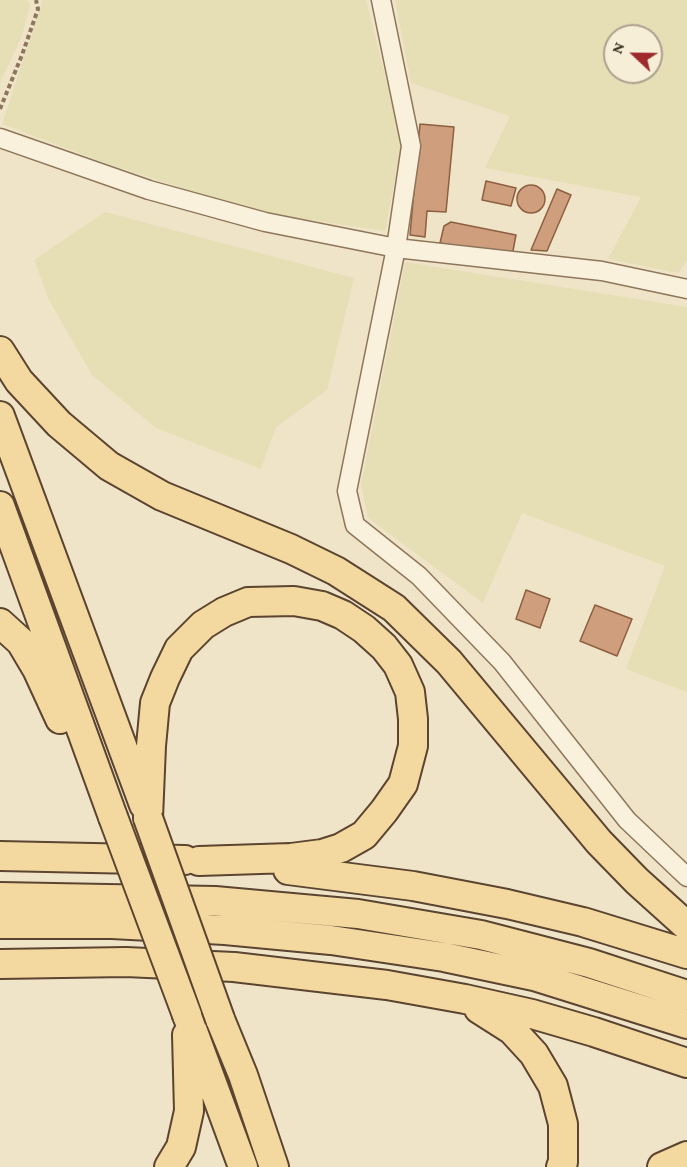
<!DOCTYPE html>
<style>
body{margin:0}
#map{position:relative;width:687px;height:1167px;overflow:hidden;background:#f0e4c8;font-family:"Crimson Pro",serif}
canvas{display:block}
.north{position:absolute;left:603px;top:24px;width:60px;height:60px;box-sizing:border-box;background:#f7eed8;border:2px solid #ada18e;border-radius:50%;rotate:292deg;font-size:16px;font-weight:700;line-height:24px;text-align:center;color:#3d2e20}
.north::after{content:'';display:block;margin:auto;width:21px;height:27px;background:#9e2a2b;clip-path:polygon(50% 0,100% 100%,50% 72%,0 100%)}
</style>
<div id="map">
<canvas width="687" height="1167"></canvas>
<div class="north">N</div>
</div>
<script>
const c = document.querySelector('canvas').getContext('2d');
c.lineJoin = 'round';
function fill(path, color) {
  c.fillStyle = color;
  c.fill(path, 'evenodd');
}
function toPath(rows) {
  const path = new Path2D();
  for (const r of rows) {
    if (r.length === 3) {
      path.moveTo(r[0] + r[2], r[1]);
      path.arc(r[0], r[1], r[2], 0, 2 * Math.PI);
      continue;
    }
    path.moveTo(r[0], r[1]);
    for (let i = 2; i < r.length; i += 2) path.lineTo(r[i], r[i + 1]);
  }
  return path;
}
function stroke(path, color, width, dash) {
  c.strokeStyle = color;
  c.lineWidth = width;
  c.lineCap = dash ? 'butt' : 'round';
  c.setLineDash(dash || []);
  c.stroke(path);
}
fill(toPath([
 [0,0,27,0,30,5,22,36,0,83],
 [43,0,366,0,402,142,385,231,257,212,105,163,2,124],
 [395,0,687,0,687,260,678,273,608,259,641,197,485,168,510,116,411,83],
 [615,36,651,36,651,72,615,72],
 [105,212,354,278,327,390,276,427,261,469,156,428,92,375,49,300,34,260],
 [405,262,687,307,687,692,626,669,665,566,522,513,483,603,368,518,361,485]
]), '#e6deb5');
const building = toPath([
 [420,124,454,127,446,212,427,211,425,237,410,235,420,124],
 [486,181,516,188,511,206,482,200,486,181],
 [531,199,14],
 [557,189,571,195,547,251,531,250,557,189],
 [451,222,516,235,512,256,440,243,444,226,451,222],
 [526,590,550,599,540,628,516,619,526,590],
 [595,605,632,619,617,656,580,641,595,605]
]);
fill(building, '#cf9f7d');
stroke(building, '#8d5f41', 1.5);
const minor = toPath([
 [381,0,411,146,396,248,347,491,355,525,419,576,502,662,627,820,687,877],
 [0,138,149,190,265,222,396,248,602,271,687,289]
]);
const primary = toPath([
 [0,351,19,381,59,424,109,466,162,496,291,549,336,571,394,608,449,662,599,842,637,881,687,926],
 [0,416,144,805],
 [0,506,113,817],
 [0,623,21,642,37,669,60,719],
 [148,818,151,746,155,703,165,678,179,649,203,625,224,612,248,602,294,601,322,606,343,615,364,629,384,647,398,665,410,692,413,719,413,746,403,784,384,811,364,835,341,848,322,854,291,858,199,861],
 [0,856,185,860],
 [288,870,413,886,507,904,583,922,687,954],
 [0,897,215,901,358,914,481,935,589,963,687,995],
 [0,924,112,924,225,930,331,940,444,957,534,976,687,1024],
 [0,964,126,962,234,967,387,985,465,999,532,1014,594,1032,687,1063],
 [479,1009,512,1030,534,1054,553,1086,563,1124,563,1162,561,1167],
 [187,1015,243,1167],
 [220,1019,243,1075,274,1167],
 [169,1167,181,1147,189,1111,187,1035],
 [662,1167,687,1156]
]);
stroke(minor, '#8d765c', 21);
stroke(primary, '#5b4430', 32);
stroke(toPath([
 [0,109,22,55,38,9,36,0]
]), '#8d765c', 4, [4.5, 3]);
stroke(minor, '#faf1dc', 18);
stroke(primary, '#f3d9a0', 28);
const primaryBridge = toPath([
 [113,817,187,1015],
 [148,818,220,1019]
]);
stroke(primaryBridge, '#5b4430', 32, []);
stroke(primaryBridge, '#f3d9a0', 28);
</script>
